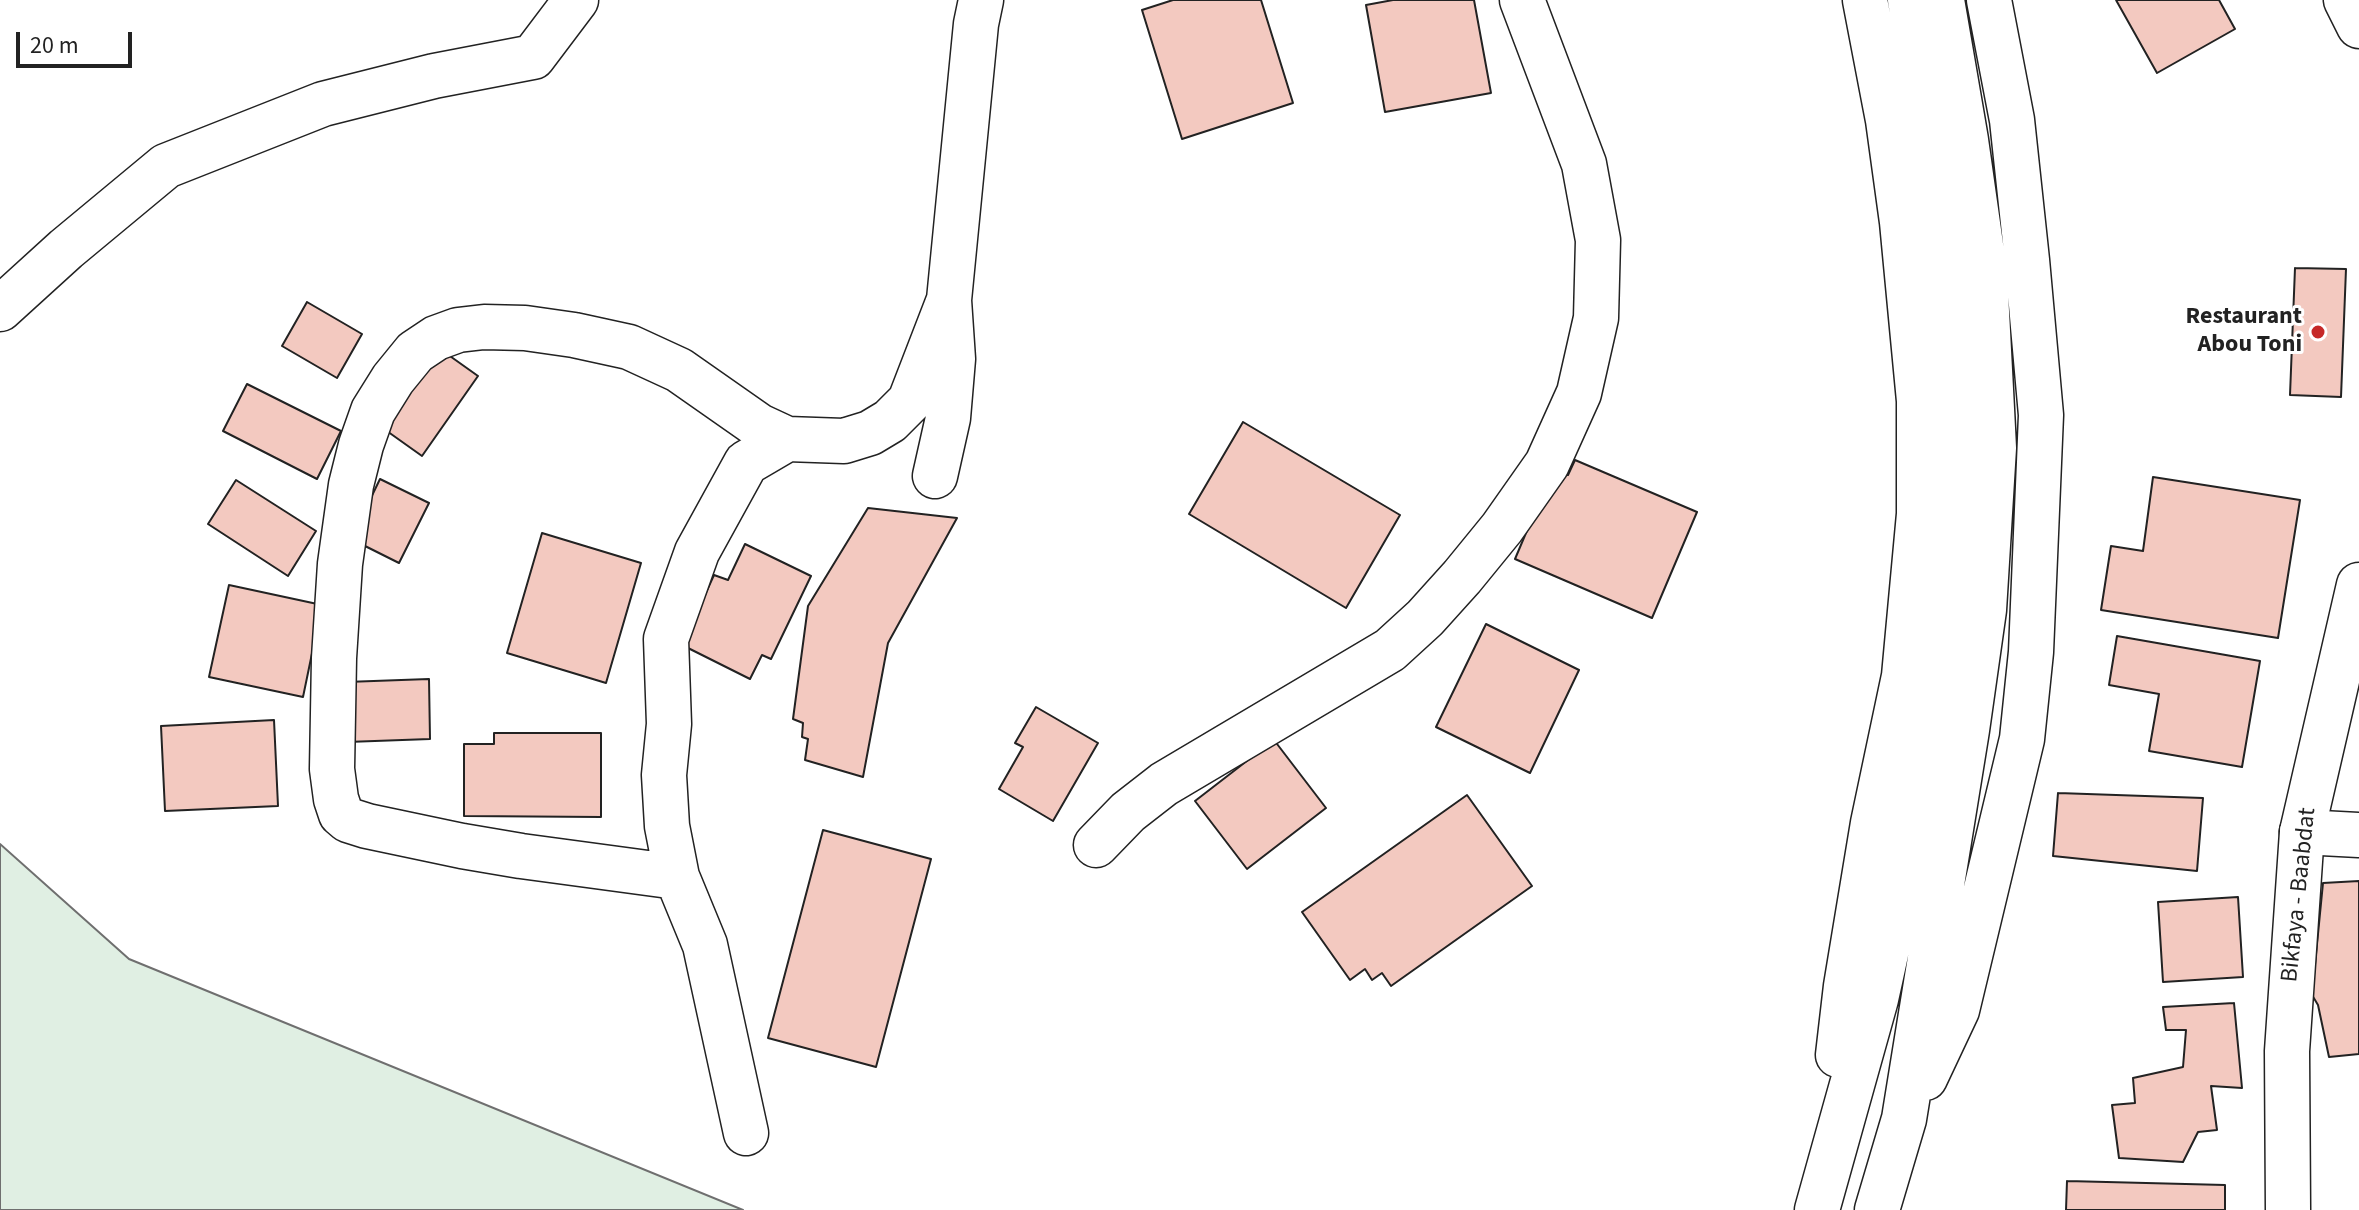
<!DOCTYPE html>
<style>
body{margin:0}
#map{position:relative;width:2359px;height:1210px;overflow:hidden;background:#fff;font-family:"Source Sans 3",sans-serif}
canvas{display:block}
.scale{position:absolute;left:16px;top:32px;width:116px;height:36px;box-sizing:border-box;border:4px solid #222;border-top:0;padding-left:10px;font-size:24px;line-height:28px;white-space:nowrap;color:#222;-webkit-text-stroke:6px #fff;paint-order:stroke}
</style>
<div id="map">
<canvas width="2359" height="1210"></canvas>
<div class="scale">20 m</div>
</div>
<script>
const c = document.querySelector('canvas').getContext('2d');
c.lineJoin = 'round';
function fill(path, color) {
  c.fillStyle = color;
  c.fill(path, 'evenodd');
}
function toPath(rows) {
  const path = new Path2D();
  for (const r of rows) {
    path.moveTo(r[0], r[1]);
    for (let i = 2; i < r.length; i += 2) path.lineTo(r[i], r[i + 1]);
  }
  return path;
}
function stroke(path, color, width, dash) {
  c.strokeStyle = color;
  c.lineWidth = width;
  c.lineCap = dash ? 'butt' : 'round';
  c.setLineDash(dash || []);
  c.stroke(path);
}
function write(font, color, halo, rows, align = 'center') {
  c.font = font + ' "Source Sans 3",sans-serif';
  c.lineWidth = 6;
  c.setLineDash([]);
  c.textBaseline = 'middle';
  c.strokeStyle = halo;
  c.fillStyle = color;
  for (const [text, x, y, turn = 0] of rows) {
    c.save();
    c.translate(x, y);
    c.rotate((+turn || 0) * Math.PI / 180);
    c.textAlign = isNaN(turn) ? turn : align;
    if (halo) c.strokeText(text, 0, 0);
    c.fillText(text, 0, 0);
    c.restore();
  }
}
const green = toPath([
 [0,844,129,959,743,1210,0,1210,0,844]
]);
fill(green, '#e0efe3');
stroke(green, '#6f6f6f', 2);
const building = toPath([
 [1173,0,1261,0,1293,103,1182,139,1142,10,1173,0],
 [1393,0,1474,0,1491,93,1385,112,1366,5,1393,0],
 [2116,0,2219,0,2235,29,2157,73,2116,0],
 [2295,268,2346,269,2341,397,2290,395,2295,268],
 [307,302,362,334,337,378,282,346,307,302],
 [433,344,478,376,422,456,377,424,433,344],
 [247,384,341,431,317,479,223,431,247,384],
 [1243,422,1400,515,1346,608,1189,514,1243,422],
 [1575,460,1697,512,1652,618,1515,559,1553,469,1568,475,1575,460],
 [2153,477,2300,500,2278,638,2101,610,2111,546,2143,551,2153,477],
 [380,479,429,503,399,563,351,539,380,479],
 [236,480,316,531,288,576,208,524,236,480],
 [868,508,957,518,888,643,863,777,805,760,808,739,802,737,803,723,793,719,808,606,868,508],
 [542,533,641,563,606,683,507,653,542,533],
 [745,544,811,576,771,659,762,655,750,679,682,645,714,575,728,580,745,544],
 [229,585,322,605,303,697,209,677,229,585],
 [1486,624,1579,670,1530,773,1436,727,1486,624],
 [2117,636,2260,661,2242,767,2149,751,2159,694,2109,685,2117,636],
 [429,679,430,739,347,742,346,682,429,679],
 [1036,707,1098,743,1053,821,999,789,1023,747,1015,743,1036,707],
 [274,720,278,806,165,811,161,726,274,720],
 [494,733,601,733,601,817,464,816,464,744,494,744,494,733],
 [1274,740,1326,808,1247,869,1195,801,1274,740],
 [2058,793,2203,798,2197,871,2053,856,2058,793],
 [1467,795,1532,886,1391,986,1382,973,1372,980,1365,969,1350,980,1302,912,1467,795],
 [823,830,931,859,876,1067,768,1038,823,830],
 [2359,881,2359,1054,2329,1057,2318,1005,2312,995,2323,883,2359,881],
 [2238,897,2243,977,2163,982,2158,902,2238,897],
 [2234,1003,2242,1088,2211,1086,2217,1130,2198,1132,2183,1162,2119,1158,2112,1105,2135,1103,2133,1078,2183,1067,2186,1030,2166,1030,2163,1007,2234,1003],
 [2067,1181,2225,1185,2225,1210,2066,1210,2067,1181]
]);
fill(building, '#f3c9c0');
stroke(building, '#222', 2);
const minor = toPath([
 [0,309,66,249,166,166,323,104,434,76,533,57,576,0],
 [935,476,948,418,953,359,949,300,976,24,981,0],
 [2302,832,2359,835],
 [1096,845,1128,812,1164,784,1390,650,1425,618,1462,577,1502,528,1547,464,1579,393,1596,318,1598,240,1584,164,1522,0],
 [677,877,521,856,462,846,367,826,348,820,341,814,336,799,332,769,334,658,340,564,351,485,361,445,373,411,393,379,415,352,436,338,458,330,484,327,525,328,574,335,629,347,679,370,759,426,787,439,844,441,870,433,890,421,910,401,949,300],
 [746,1133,705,945,677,877,667,826,664,775,669,724,666,639,697,552,746,463,787,439]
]);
const major = toPath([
 [2346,0,2359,26],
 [2288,1210,2287,1051,2302,832,2359,585]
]);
const highway = toPath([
 [1838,1055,1846,986,1873,823,1904,676,1919,514,1919,401,1902,222,1888,120,1865,0],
 [1925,1078,1957,1010,2022,739,2031,652,2041,415,2027,260,2012,120,1989,0],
 [1817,1210,1876,999,1893,922,1919,794,1941,670,1948,615,1959,461,1956,358,1930,120,1910,0],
 [1877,1210,1904,1119,1967,730,1984,610,1994,448,1985,273,1966,140,1942,0]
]);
stroke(minor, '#222', 47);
stroke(major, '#222', 47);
stroke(highway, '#222', 47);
stroke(minor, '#fff', 44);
stroke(major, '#fff', 44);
stroke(highway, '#fff', 44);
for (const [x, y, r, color] of [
 [2318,332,8,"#c62828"]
]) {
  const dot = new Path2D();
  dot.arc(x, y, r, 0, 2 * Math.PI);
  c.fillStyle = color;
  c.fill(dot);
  stroke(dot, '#fff', 3);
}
write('bold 24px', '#222', '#fff', [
 ["Restaurant",2302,318],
 ["Abou Toni",2302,346]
], 'right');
write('24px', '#222', '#fff', [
 ["Bikfaya - Baabdat",2300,895,-84]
]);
</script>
